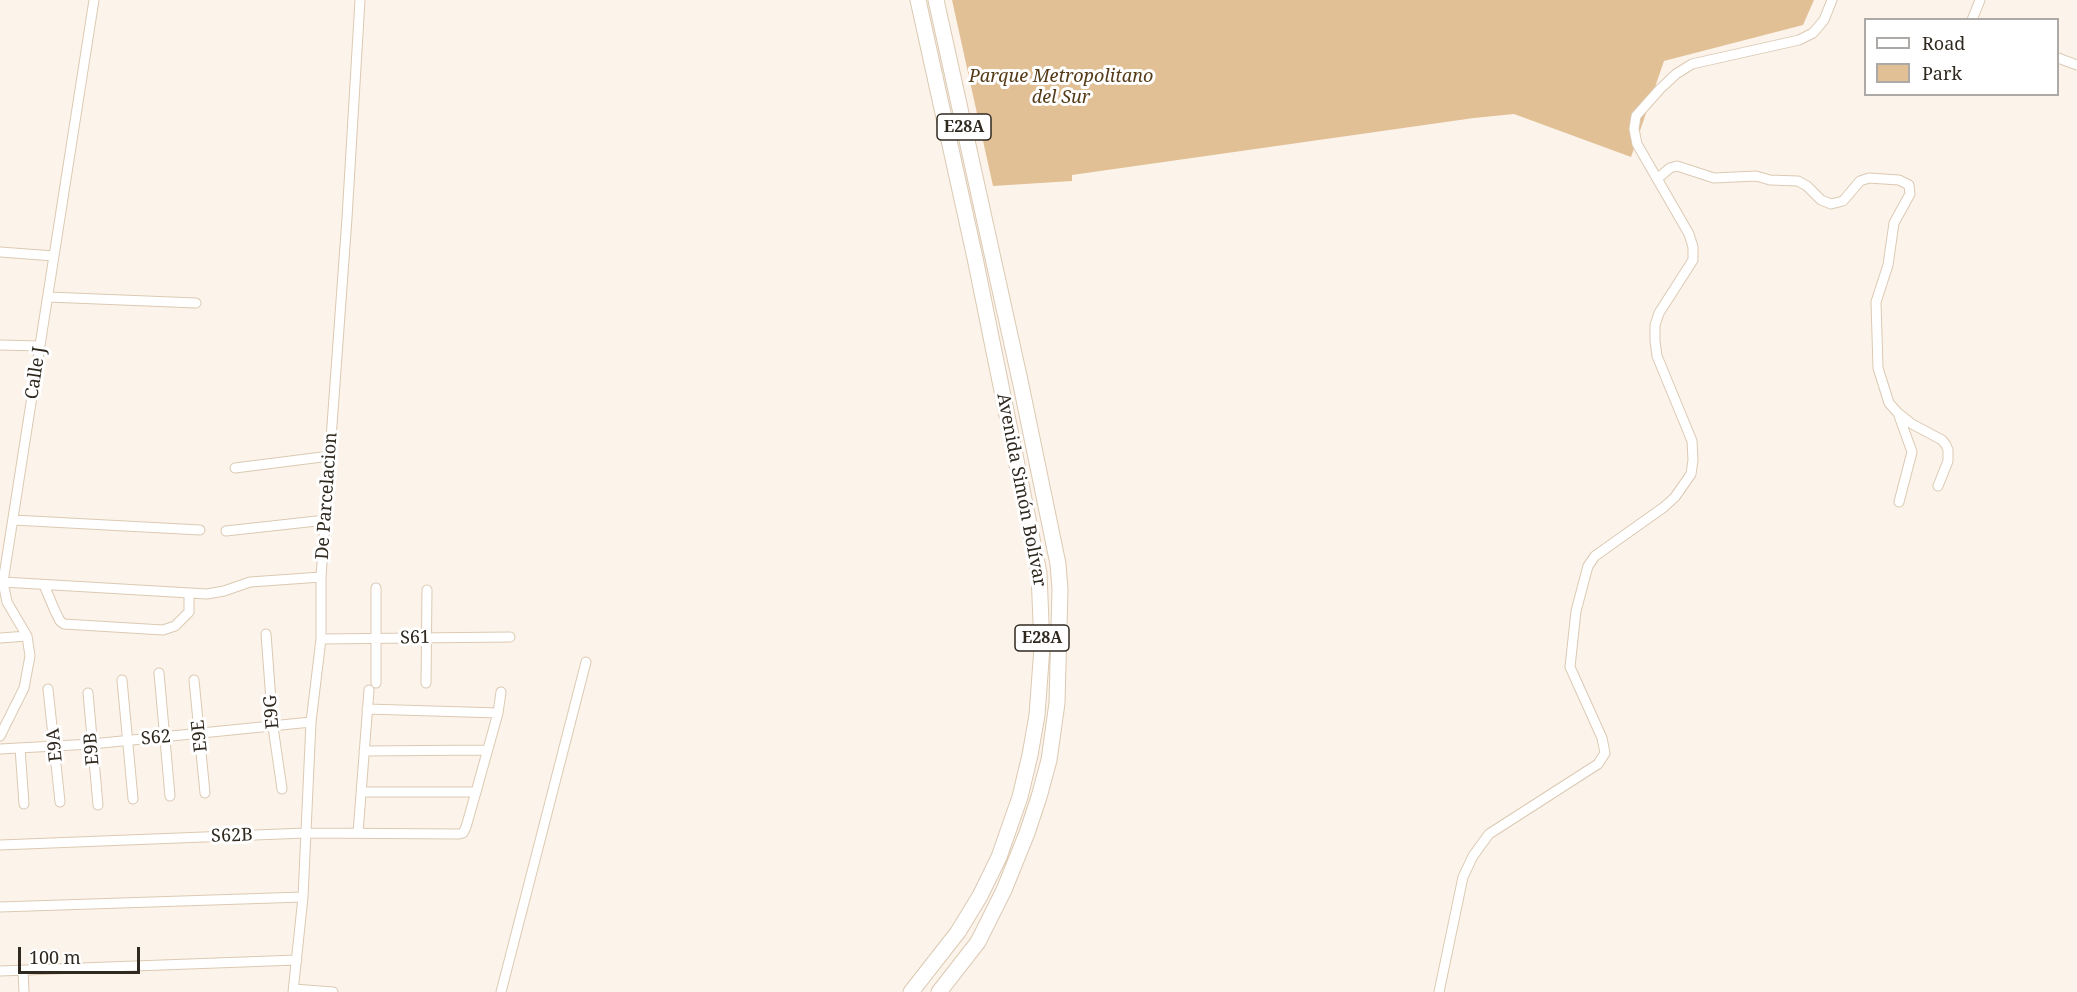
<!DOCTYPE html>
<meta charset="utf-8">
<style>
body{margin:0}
#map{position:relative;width:2077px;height:992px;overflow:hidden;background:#fcf4eb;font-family:"Noto Serif",serif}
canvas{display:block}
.legend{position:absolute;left:1864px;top:18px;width:195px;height:78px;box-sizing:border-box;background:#fff;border:2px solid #aca9a6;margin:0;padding:8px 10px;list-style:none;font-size:18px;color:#302920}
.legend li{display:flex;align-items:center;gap:12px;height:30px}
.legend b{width:30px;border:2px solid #aca9a6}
.scale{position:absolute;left:18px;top:947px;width:122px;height:27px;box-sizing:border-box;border:3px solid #302920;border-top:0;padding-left:8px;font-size:18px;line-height:21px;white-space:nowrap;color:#302920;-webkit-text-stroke:4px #fff;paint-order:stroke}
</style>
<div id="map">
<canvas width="2077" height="992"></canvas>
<ul class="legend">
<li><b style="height:8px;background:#fff"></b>Road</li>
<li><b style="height:16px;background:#e2c096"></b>Park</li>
</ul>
<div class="scale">100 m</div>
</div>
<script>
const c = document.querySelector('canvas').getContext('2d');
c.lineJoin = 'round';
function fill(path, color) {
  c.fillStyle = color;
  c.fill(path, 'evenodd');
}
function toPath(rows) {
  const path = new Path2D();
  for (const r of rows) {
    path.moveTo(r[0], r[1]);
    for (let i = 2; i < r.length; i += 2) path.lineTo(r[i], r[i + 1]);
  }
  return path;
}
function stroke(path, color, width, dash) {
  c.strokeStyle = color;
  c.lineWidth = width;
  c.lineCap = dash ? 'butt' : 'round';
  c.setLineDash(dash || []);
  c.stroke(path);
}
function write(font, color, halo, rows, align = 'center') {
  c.font = font + ' "Noto Serif",serif';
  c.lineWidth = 6;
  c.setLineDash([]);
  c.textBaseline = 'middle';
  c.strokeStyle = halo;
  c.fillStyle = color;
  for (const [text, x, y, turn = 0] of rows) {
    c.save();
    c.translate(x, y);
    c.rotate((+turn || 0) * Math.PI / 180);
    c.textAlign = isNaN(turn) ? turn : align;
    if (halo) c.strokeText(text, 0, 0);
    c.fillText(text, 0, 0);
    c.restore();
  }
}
fill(toPath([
 [952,0,1814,0,1803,25,1664,61,1631,157,1514,114,1474,118,1072,175,1072,181,993,186]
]), '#e2c096');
const minor = toPath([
 [1972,20,1980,0],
 [2058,58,2077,65],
 [1657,179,1670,168,1677,166,1714,178,1756,176,1770,180,1798,181,1807,186,1821,200,1831,204,1843,201,1860,181,1869,178,1899,180,1909,185,1910,194,1894,223,1888,265,1876,302,1878,368,1889,403,1898,413,1912,424,1942,440,1946,445,1948,450,1948,461,1938,486],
 [0,252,54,256],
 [48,297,196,303],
 [0,345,40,346],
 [1898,413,1912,452,1899,502],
 [235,468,330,456],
 [13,520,200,530],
 [226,531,326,520],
 [3,582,207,594,224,591,250,582,321,577],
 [44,585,55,611,60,621,64,624,163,630,175,626,189,612,189,593],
 [266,634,273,727,282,789],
 [0,638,27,636],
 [321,639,510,637],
 [159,673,170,796],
 [122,680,133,799],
 [194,680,205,793],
 [376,683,376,588],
 [426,683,427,590],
 [48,689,60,802],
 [88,693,98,805],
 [367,709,498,713],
 [0,736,24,688,30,656,27,636,7,602,3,582,94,0],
 [20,748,24,804],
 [0,749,92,744,311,722],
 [364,751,487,750],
 [362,792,476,792],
 [358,833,369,690],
 [0,845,306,833,459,834,463,833,466,827,476,792,498,713,501,692],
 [0,907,303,897],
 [0,971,297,960],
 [23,971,24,992],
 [294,989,333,992],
 [293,992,303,897,311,722,321,639,321,577,347,218,360,0],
 [501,992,586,662],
 [1439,992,1463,877,1473,856,1489,834,1598,764,1605,753,1602,738,1570,667,1576,611,1588,566,1595,556,1664,507,1675,497,1691,474,1693,460,1692,441,1657,356,1655,341,1655,325,1659,313,1693,260,1693,247,1689,234,1637,144,1634,129,1636,116,1660,89,1676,74,1692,64,1799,40,1813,33,1824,20,1832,0]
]);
const trunk = toPath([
 [936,0,1021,385,1058,564,1060,589,1057,703,1049,760,1039,797,1027,833,1004,890,978,942,939,992],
 [911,992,958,932,980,896,999,857,1020,797,1030,755,1037,715,1042,647,1039,573,975,258,918,0]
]);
stroke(minor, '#dcc9b2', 11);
stroke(trunk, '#dcc9b2', 17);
stroke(minor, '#fff', 9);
stroke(trunk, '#fff', 15);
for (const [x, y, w] of [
 [964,127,54],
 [1042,638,54]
]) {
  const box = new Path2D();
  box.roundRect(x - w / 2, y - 13, w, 26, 4.5);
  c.fillStyle = '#fff';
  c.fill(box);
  stroke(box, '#302920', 1.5);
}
write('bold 16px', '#302920', null, [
 ["E28A",964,127],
 ["E28A",1042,638]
]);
write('italic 18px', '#553b17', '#fff', [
 ["Parque Metropolitano",1061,77],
 ["del Sur",1061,98]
]);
write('18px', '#302920', '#fff', [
 ["Calle J",36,373,-81],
 ["Avenida Simón Bolívar",1021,490,79],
 ["De Parcelacion",327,496,-86],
 ["S61",415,638,-1],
 ["E9G",272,712,-95],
 ["E9E",200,736,-96],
 ["S62",156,738,-5],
 ["E9A",55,745,-96],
 ["E9B",92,749,-95],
 ["S62B",232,836,-2]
]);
</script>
